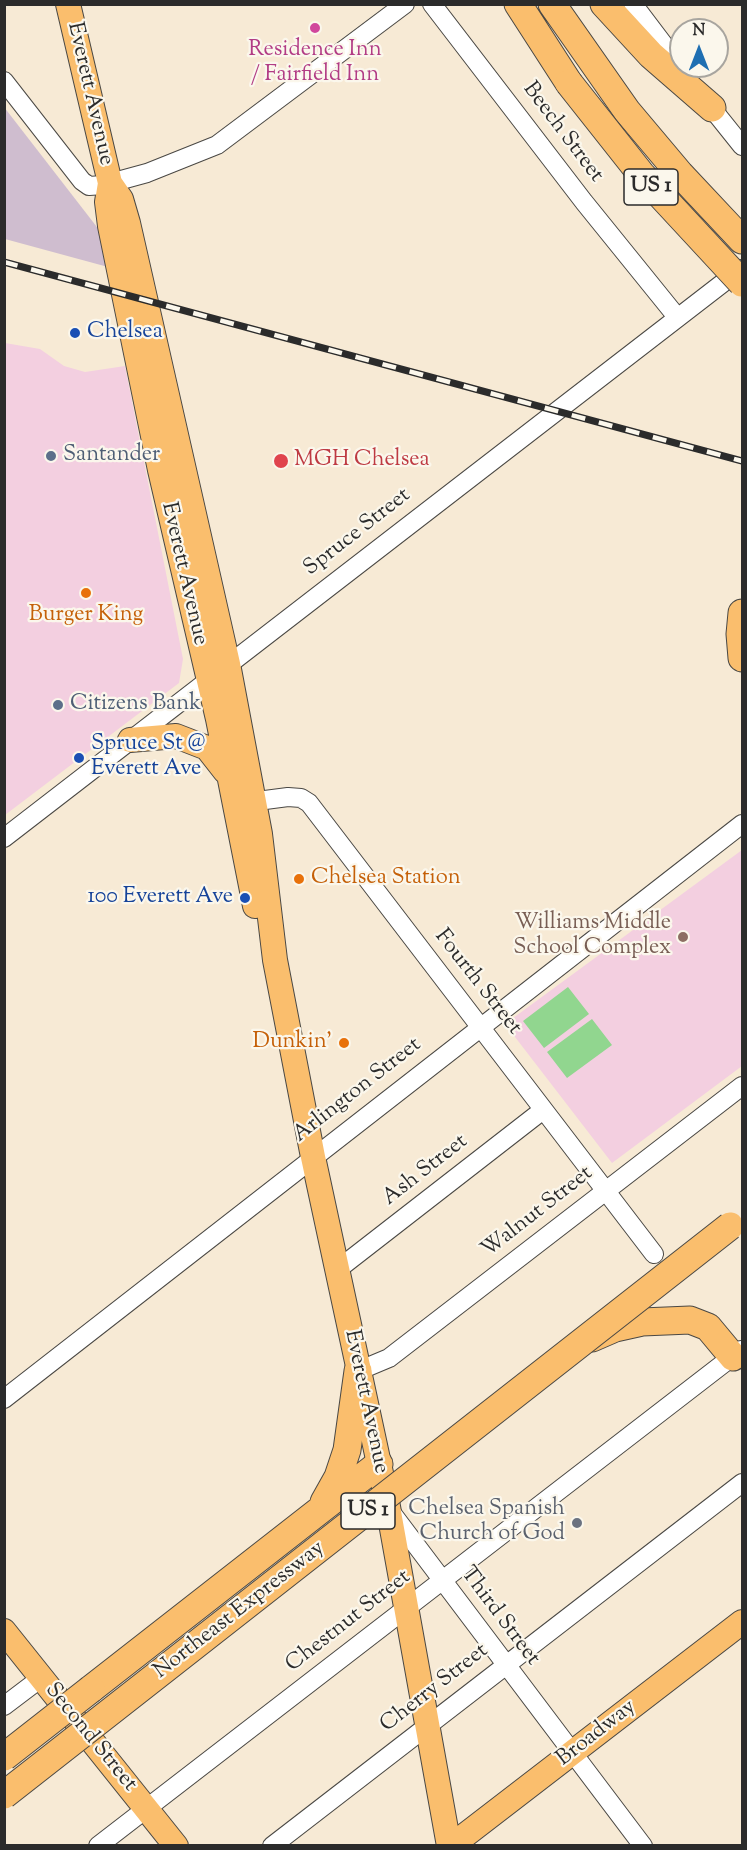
<!DOCTYPE html>
<style>
body{margin:0}
#map{position:relative;width:747px;height:1850px;overflow:hidden;background:#f7ead5;font-family:"Sorts Mill Goudy",serif}
canvas{display:block}
.frame{position:absolute;inset:0;border:6px solid #2b2b2b;pointer-events:none}
.north{position:absolute;left:669px;top:18px;width:60px;height:60px;box-sizing:border-box;background:#fbf7ec;border:2px solid #a8a59f;border-radius:50%;rotate:0deg;font-size:16px;font-weight:700;line-height:24px;text-align:center;color:#2b2b2b}
.north::after{content:'';display:block;margin:auto;width:21px;height:27px;background:#1f6fb2;clip-path:polygon(50% 0,100% 100%,50% 72%,0 100%)}
</style>
<div id="map">
<canvas width="747" height="1850"></canvas>
<div class="frame"></div>
<div class="north">N</div>
</div>
<script>
const c = document.querySelector('canvas').getContext('2d');
c.lineJoin = 'round';
function fill(path, color) {
  c.fillStyle = color;
  c.fill(path, 'evenodd');
}
function toPath(rows) {
  const path = new Path2D();
  for (const r of rows) {
    path.moveTo(r[0], r[1]);
    for (let i = 2; i < r.length; i += 2) path.lineTo(r[i], r[i + 1]);
  }
  return path;
}
function stroke(path, color, width, dash) {
  c.strokeStyle = color;
  c.lineWidth = width;
  c.lineCap = dash ? 'butt' : 'round';
  c.setLineDash(dash || []);
  c.stroke(path);
}
function write(font, color, halo, rows, align = 'center') {
  c.font = font + ' "Sorts Mill Goudy",serif';
  c.lineWidth = 4.5;
  c.setLineDash([]);
  c.textBaseline = 'middle';
  c.strokeStyle = halo;
  c.fillStyle = color;
  for (const [text, x, y, turn = 0] of rows) {
    c.save();
    c.translate(x, y);
    c.rotate((+turn || 0) * Math.PI / 180);
    c.textAlign = isNaN(turn) ? turn : align;
    if (halo) c.strokeText(text, 0, 0);
    c.fillText(text, 0, 0);
    c.restore();
  }
}
fill(toPath([
 [5,343,40,349,64,366,85,372,125,366,183,659,179,683,5,815],
 [742,850,742,1066,612,1163,505,1024]
]), '#f3cfe0');
fill(toPath([
 [4,107,100,231,108,267,5,239]
]), '#cfbdcf');
fill(toPath([
 [568,987,589,1014,544,1048,523,1021],
 [592,1019,612,1045,567,1078,547,1052]
]), '#91d68f');
const minor = toPath([
 [432,4,584,202,677,317],
 [633,4,686,74],
 [4,81,82,181,89,186,103,185,147,173,217,145,405,4],
 [706,101,742,146],
 [242,803,288,797,301,798,309,803,654,1254],
 [4,838,741,269],
 [337,1270,543,1110],
 [358,1371,389,1358,742,1086],
 [4,1399,742,824],
 [391,1512,643,1846],
 [4,1706,41,1678],
 [98,1846,741,1350],
 [272,1846,742,1483]
]);
const major = toPath([
 [68,4,110,183,121,199,128,223,228,664,260,834,275,960,313,1157,387,1501,449,1846],
 [110,183,107,202,110,226,160,470,218,719,255,906],
 [130,740,176,736,207,748,225,771],
 [4,1631,176,1846],
 [451,1846,742,1622]
]);
const highway = toPath([
 [518,4,569,83],
 [552,4,627,111,680,174,742,240],
 [604,4,651,55,712,108],
 [742,613,740,634,742,658],
 [592,1338,615,1328,642,1322,690,1320,708,1327,733,1357],
 [324,1502,338,1477,347,1450,358,1371],
 [91,1689,379,1464]
]);
stroke(minor, '#4a4844', 20);
stroke(major, '#4a4844', 26);
stroke(highway, '#4a4844', 29);
stroke(minor, '#fff', 18);
stroke(major, '#fabe6d', 24);
stroke(highway, '#fabe6d', 27);
const rail = toPath([
 [4,262,742,461]
]);
stroke(rail, '#2b2b2b', 7);
stroke(rail, '#fbf7ec', 4.5, [14]);
const highwayBridge = toPath([
 [569,83,641,174,742,283],
 [4,1757,91,1689],
 [4,1795,730,1226]
]);
stroke(highwayBridge, '#4a4844', 29, []);
stroke(highwayBridge, '#fabe6d', 27);
for (const [x, y, r, color] of [
 [315,28,6,"#d1479c"],
 [75,333,6,"#1a4fb4"],
 [51,456,6,"#5c6f8a"],
 [281,461,8,"#e0444e"],
 [86,593,6,"#e8710a"],
 [58,705,6,"#5c6f8a"],
 [79,758,6,"#1a4fb4"],
 [299,879,6,"#e8710a"],
 [245,898,6,"#1a4fb4"],
 [683,937,6,"#8d6e63"],
 [344,1043,6,"#e8710a"],
 [577,1523,6,"#6b7280"]
]) {
  const dot = new Path2D();
  dot.arc(x, y, r, 0, 2 * Math.PI);
  c.fillStyle = color;
  c.fill(dot);
  stroke(dot, '#fbf7ec', 2);
}
for (const [x, y, w] of [
 [651,187,54],
 [368,1511,54]
]) {
  const box = new Path2D();
  box.roundRect(x - w / 2, y - 18, w, 36, 4.5);
  c.fillStyle = '#fbf7ec';
  c.fill(box);
  stroke(box, '#2b2b2b', 1.5);
}
write('bold 21px', '#2b2b2b', null, [
 ["US 1",651,187],
 ["US 1",368,1511]
]);
write('22px', '#b23c85', '#fbf7ec', [
 ["Residence Inn",315,51],
 ["/ Fairfield Inn",315,76]
]);
write('22px', '#2b2b2b', '#fbf7ec', [
 ["Everett Avenue",89,94,77],
 ["Beech Street",562,133,53],
 ["Spruce Street",358,533,-38],
 ["Everett Avenue",183,574,77],
 ["Fourth Street",477,983,52],
 ["Arlington Street",358,1091,-38],
 ["Ash Street",426,1171,-38],
 ["Walnut Street",538,1213,-38],
 ["Everett Avenue",365,1402,78],
 ["Northeast Expressway",240,1611,-38],
 ["Third Street",499,1617,53],
 ["Chestnut Street",349,1622,-38],
 ["Cherry Street",435,1689,-38],
 ["Broadway",597,1734,-38],
 ["Second Street",90,1738,51]
]);
write('22px', '#164399', '#fbf7ec', [
 ["Chelsea",87,333],
 ["Spruce St @",91,745],
 ["Everett Ave",91,770],
 ["100 Everett Ave",233,898,"right"]
], 'left');
write('22px', '#4e5e75', '#fbf7ec', [
 ["Santander",63,456],
 ["Citizens Bank",70,705]
], 'left');
write('22px', '#be3a42', '#fbf7ec', [
 ["MGH Chelsea",294,461]
], 'left');
write('22px', '#c56008', '#fbf7ec', [
 ["Burger King",86,616],
 ["Chelsea Station",311,879,"left"],
 ["Dunkin'",332,1043,"right"]
]);
write('22px', '#785e54', '#fbf7ec', [
 ["Williams Middle",671,924],
 ["School Complex",671,949]
], 'right');
write('22px', '#5b616d', '#fbf7ec', [
 ["Chelsea Spanish",565,1510],
 ["Church of God",565,1535]
], 'right');
</script>
